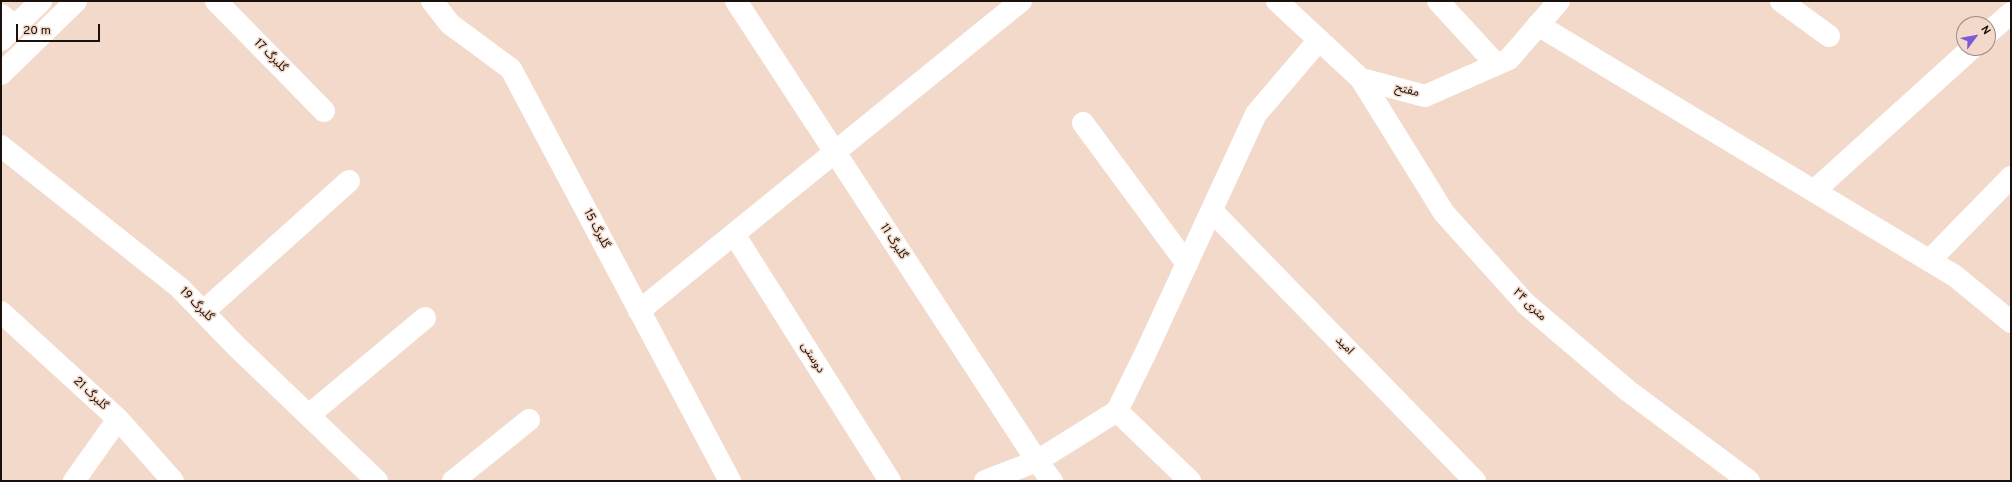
<!DOCTYPE html>
<meta charset="utf-8">
<style>
body{margin:0}
#map{position:relative;width:2012px;height:482px;overflow:hidden;background:#f3d9ca;font-family:Overpass,sans-serif}
canvas{display:block}
.frame{position:absolute;inset:0;border:2px solid #1a110c;pointer-events:none}
.north{position:absolute;left:1956px;top:16px;width:40px;height:40px;box-sizing:border-box;background:#f3d9ca;border:1px solid #9c897e;border-radius:50%;rotate:58deg;font-size:11px;font-weight:700;line-height:16px;text-align:center;color:#1a110c}
.north::after{content:'';display:block;margin:auto;width:14px;height:18px;background:#7b5bd5;clip-path:polygon(50% 0,100% 100%,50% 72%,0 100%)}
.scale{position:absolute;left:16px;top:24px;width:84px;height:18px;box-sizing:border-box;border:2px solid #1a110c;border-top:0;padding-left:5px;font-size:12px;line-height:14px;white-space:nowrap;color:#1a110c;-webkit-text-stroke:3px #f3d9ca;paint-order:stroke}
</style>
<div id="map">
<canvas width="2012" height="482"></canvas>
<div class="frame"></div>
<div class="north">N</div>
<div class="scale">20 m</div>
</div>
<script>
const c = document.querySelector('canvas').getContext('2d');
c.lineJoin = 'round';
function toPath(rows) {
  const path = new Path2D();
  for (const r of rows) {
    path.moveTo(r[0], r[1]);
    for (let i = 2; i < r.length; i += 2) path.lineTo(r[i], r[i + 1]);
  }
  return path;
}
function stroke(path, color, width, dash) {
  c.strokeStyle = color;
  c.lineWidth = width;
  c.lineCap = dash ? 'butt' : 'round';
  c.setLineDash(dash || []);
  c.stroke(path);
}
function write(font, color, halo, rows, align = 'center') {
  c.font = font + ' Overpass,"Noto Sans Arabic",sans-serif';
  c.lineWidth = 3;
  c.setLineDash([]);
  c.textBaseline = 'middle';
  c.strokeStyle = halo;
  c.fillStyle = color;
  for (const [text, x, y, turn = 0] of rows) {
    c.save();
    c.translate(x, y);
    c.rotate((+turn || 0) * Math.PI / 180);
    c.textAlign = isNaN(turn) ? turn : align;
    if (halo) c.strokeText(text, 0, 0);
    c.fillText(text, 0, 0);
    c.restore();
  }
}
stroke(toPath([
 [216,1,324,111],
 [432,1,450,24,511,69,730,481],
 [736,1,1037,461,1052,481],
 [1438,1,1496,64],
 [1781,1,1829,36],
 [1,15,15,26],
 [1538,25,1955,276,2011,322],
 [1988,33,2011,13],
 [1361,79,1444,213,1526,304,1627,390,1749,481],
 [1083,123,1187,264],
 [1,146,180,288,236,346,377,481],
 [1814,191,1972,48],
 [1212,211,1475,481],
 [734,234,890,481],
 [1929,261,2011,177],
 [639,311,1021,1],
 [1,312,118,419,173,481],
 [203,312,349,181],
 [1117,411,1190,481],
 [309,415,425,318],
 [74,481,118,419],
 [453,481,529,420],
 [985,481,1037,461,1117,411,1146,352,1256,114,1319,40]
]), '#fff', 22);
stroke(toPath([
 [1277,1,1361,79,1425,96,1509,59,1559,1],
 [1,40,41,1],
 [1,74,76,1]
]), '#fff', 22);
write('12px', '#1a110c', '#f3d9ca', [
 ["گلبرگ 17",270,56,45],
 ["مفتح",1407,91,14],
 ["گلبرگ 15",596,229,62],
 ["گلبرگ 11",893,242,57],
 ["گلبرگ 19",196,305,45],
 ["۲۴ متری",1529,305,44],
 ["امید",1344,346,46],
 ["دوستی",812,358,58],
 ["گلبرگ 21",90,394,43]
]);
</script>
